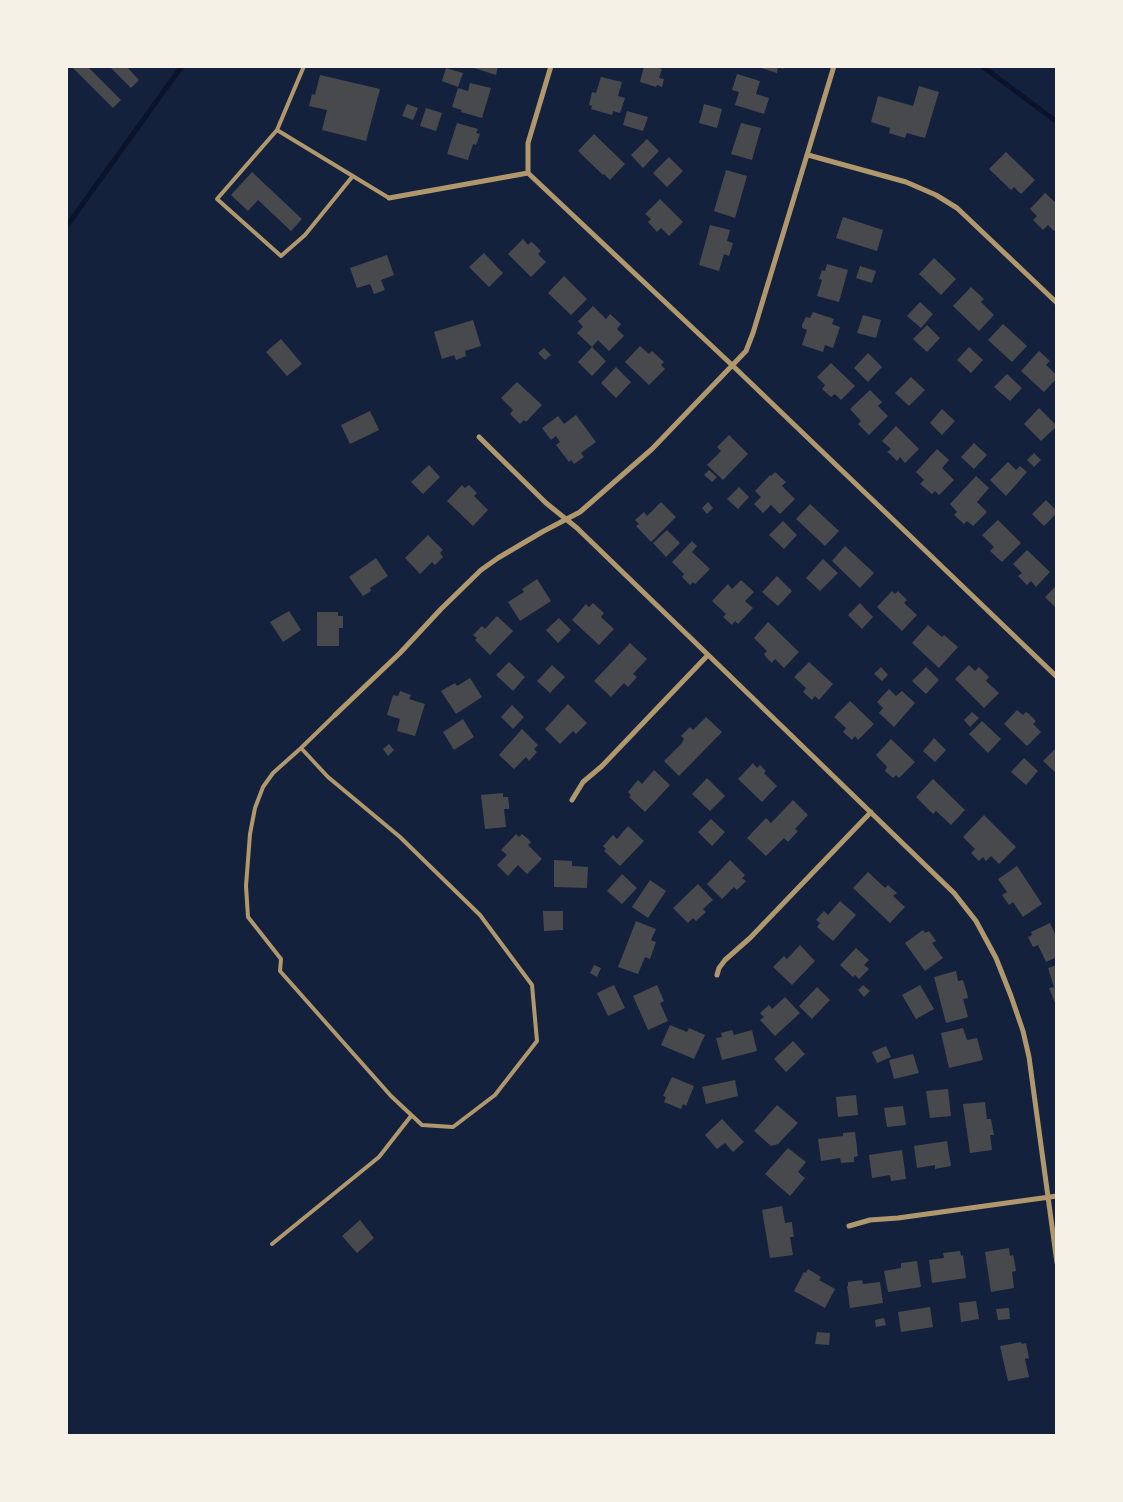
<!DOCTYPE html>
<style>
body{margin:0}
#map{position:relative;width:1123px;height:1502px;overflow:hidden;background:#14213d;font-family:Signika,sans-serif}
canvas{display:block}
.frame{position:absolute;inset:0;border:68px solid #f6f1e7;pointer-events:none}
</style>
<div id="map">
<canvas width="1123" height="1502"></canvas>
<div class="frame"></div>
</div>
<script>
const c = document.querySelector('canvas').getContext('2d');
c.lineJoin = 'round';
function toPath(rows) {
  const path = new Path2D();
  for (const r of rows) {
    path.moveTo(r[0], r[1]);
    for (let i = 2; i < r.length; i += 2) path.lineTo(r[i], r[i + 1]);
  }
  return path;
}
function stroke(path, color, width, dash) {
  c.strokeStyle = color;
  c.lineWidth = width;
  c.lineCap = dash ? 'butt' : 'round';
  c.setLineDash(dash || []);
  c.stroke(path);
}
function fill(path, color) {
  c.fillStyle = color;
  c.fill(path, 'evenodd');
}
stroke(toPath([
 [982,66,1057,122],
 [66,227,182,66]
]), '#0b132b', 5);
fill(toPath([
 [75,66,87,66,121,100,113,108,73,68],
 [109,66,126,66,139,80,131,88],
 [475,66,498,66,496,75,474,68],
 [644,66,654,66,662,69,659,78,664,79,662,87,657,85,656,87,640,82],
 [755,66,783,66,783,69,778,67,777,73],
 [446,68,463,73,458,87,442,81],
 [737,74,760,81,756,94,769,98,764,114,735,105,739,92,732,90],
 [320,75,380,89,366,141,322,130,327,110,309,106,312,94,315,95],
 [601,77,622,82,618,96,625,98,620,113,613,111,612,115,591,109,592,106,589,105,592,92,596,93],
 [470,83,491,88,482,118,461,112,462,110,452,107,458,88,468,91],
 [919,86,939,92,925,138,907,133,905,138,889,133,890,128,871,122,878,96,913,106],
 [407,104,418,108,413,120,402,116],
 [704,104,722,109,717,128,699,123],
 [426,108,442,113,436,131,420,126],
 [627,111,648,117,643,131,623,125],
 [457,123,478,129,476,133,480,134,476,145,473,144,468,160,447,154],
 [741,123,761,128,752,160,731,154],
 [594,134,625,164,610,180,604,174,603,175,578,151],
 [647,139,659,151,643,168,631,155],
 [1006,152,1035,180,1021,194,1014,187,1011,190,989,169],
 [669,157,683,171,667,187,653,173],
 [726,170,747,176,735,218,714,211],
 [252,172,302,219,291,231,258,200,248,211,231,195],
 [1045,193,1056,203,1057,202,1057,228,1054,231,1048,225,1043,230,1033,220,1037,216,1030,209],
 [660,199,683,222,669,236,661,228,657,232,648,222,651,219,645,214],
 [843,217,883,230,877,251,836,238],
 [710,225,730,230,727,241,733,243,729,256,724,254,719,271,699,265],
 [523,239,528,245,531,242,533,243,541,251,538,254,546,262,531,277,508,254],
 [484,253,503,273,489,287,469,267],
 [387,255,394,275,381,280,385,290,374,294,370,284,357,288,350,268],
 [934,258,956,279,941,295,919,274],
 [827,264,848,270,839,302,817,296,822,280,819,279,822,270,825,271],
 [860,266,876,271,872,283,856,278],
 [564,276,587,299,571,315,548,293],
 [971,287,984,299,981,302,994,315,979,331,953,306],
 [920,302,933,314,921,328,907,316],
 [593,306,606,319,610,314,621,324,617,329,624,336,609,351,598,340,592,347,577,333,583,327,578,321],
 [813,312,834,319,832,324,840,327,833,348,825,345,823,352,802,345,807,330,802,328,802,325,806,317,810,318],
 [863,315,881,320,876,338,857,333],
 [473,320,481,346,465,351,466,356,456,360,454,355,442,359,434,332],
 [1003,324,1027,346,1012,362,988,340],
 [927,325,940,338,927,352,913,339],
 [281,339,302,364,287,376,266,352],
 [640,346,649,354,652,351,664,362,661,365,665,369,649,385,625,362],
 [592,347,606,361,592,376,578,362],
 [969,347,983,360,971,373,957,360],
 [544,348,551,355,545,360,538,353],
 [1039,351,1050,361,1046,365,1057,375,1057,378,1044,392,1021,371],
 [868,353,882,367,868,382,854,368],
 [831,363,855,386,841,400,835,394,831,397,822,389,825,385,817,377],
 [616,367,631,382,616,398,601,383],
 [1007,374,1022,388,1010,401,994,387],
 [911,377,925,390,909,406,895,393],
 [517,382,542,405,526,422,524,420,520,424,510,414,513,410,501,398],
 [870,390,882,402,878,406,888,416,869,435,858,424,861,421,850,409],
 [1039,408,1057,426,1041,441,1024,424],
 [942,409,955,421,942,435,930,423],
 [370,411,379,430,350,444,341,425],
 [576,415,596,442,581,453,584,457,574,464,571,460,569,462,556,445,560,442,556,436,551,440,542,428,558,416,564,424],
 [896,426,919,449,905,463,900,457,897,461,890,454,887,452,891,449,882,441],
 [729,435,748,454,723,480,707,465,721,451,717,447],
 [974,443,987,455,974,469,961,457],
 [937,449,949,460,942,468,954,480,939,495,935,491,932,494,920,484,924,480,916,472],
 [1034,453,1041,460,1034,467,1027,460],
 [1008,462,1016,470,1020,466,1027,472,1006,496,990,480],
 [429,465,440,477,423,494,411,482],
 [709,470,717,477,712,482,704,475],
 [775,472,786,482,782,486,795,499,780,514,771,505,763,513,754,504,761,497,755,491,770,475,771,476],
 [976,476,989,488,977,502,987,512,973,526,967,521,964,524,954,515,957,512,950,504],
 [462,485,465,488,469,485,477,493,474,496,488,510,473,526,447,501],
 [739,487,749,497,738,509,727,499],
 [1046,500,1057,511,1057,513,1044,526,1032,514],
 [661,502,676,517,651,542,636,526,639,524,635,520,644,512,647,516],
 [708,502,713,508,707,514,702,508],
 [810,504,839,531,825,546,796,519],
 [998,520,1021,543,1002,562,990,551,994,547,982,535],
 [783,521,797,535,784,549,769,535],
 [667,530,680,543,666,557,653,543],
 [428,535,443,550,440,553,443,557,435,565,432,562,420,574,405,558],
 [692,541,697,546,692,552,710,569,695,584,693,582,690,585,682,577,684,574,672,562],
 [845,546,874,573,860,588,832,561],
 [1027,550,1050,572,1036,587,1031,581,1027,585,1018,576,1022,573,1013,564],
 [376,558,388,576,370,588,371,591,363,596,349,577],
 [823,559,838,573,820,591,806,578],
 [777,576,792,591,778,606,762,592],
 [537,579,551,601,520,621,508,602,524,592,522,589],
 [741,580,754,592,745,601,753,608,738,624,735,621,732,625,723,617,726,614,712,601,728,584,732,589],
 [1057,585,1057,609,1045,597],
 [892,591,895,594,898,591,907,600,904,603,917,615,902,631,877,607],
 [593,603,604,613,601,617,614,629,599,645,572,620,586,604,589,607],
 [860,603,873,617,862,629,848,615],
 [289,611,301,630,283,642,270,622],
 [317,612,338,612,338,616,343,616,343,628,339,628,339,646,317,646],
 [497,616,513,631,490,655,475,640,477,638,473,635,482,626,485,629],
 [559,618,571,630,558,643,546,630],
 [768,622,799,652,784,668,775,659,772,663,766,657,764,654,767,651,754,638],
 [928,625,942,637,944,635,958,647,939,668,912,643],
 [630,643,647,659,633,674,637,677,630,685,628,687,624,683,611,697,594,681],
 [509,662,525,677,513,691,496,675],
 [809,662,833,684,819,700,815,696,812,700,803,692,806,688,794,677],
 [552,665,565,677,550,693,537,681],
 [969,665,975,671,979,667,989,677,986,681,999,693,984,708,955,679],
 [881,667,888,675,882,681,874,674],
 [926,667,939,680,926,694,912,681],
 [470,678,482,697,456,714,441,691,455,683,457,686],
 [889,689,896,696,902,691,915,703,894,727,879,713,883,708,877,702],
 [400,691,411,695,409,699,425,704,415,736,397,731,400,719,387,715,393,695,398,696],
 [850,701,874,724,858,740,855,736,852,740,843,732,846,728,834,717],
 [568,704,587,723,576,734,573,731,560,744,545,729],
 [512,705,524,717,513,729,501,717],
 [1017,710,1023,715,1026,712,1029,714,1036,721,1033,724,1041,732,1027,746,1004,724],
 [972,712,979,718,970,727,964,720],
 [706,717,722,732,679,776,664,761,682,743,684,739,681,736,690,727,693,730],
 [463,719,474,737,454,750,443,732],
 [982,721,1001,739,988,753,969,734],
 [522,729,538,745,534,749,537,752,529,761,526,757,514,769,499,755],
 [934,738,946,750,935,762,923,751],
 [891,739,915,762,899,778,896,775,893,778,885,771,887,767,876,755],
 [389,744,394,750,388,756,383,749],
 [1057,747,1057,774,1043,761],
 [1024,758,1038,771,1026,785,1011,772],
 [753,763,757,768,760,765,766,771,764,773,777,786,762,802,738,779],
 [654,770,670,785,645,812,629,797,631,795,628,792,638,780,642,784],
 [707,778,725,796,710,811,692,794],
 [933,779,965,810,951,825,936,811,933,814,916,797],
 [503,793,503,797,508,797,509,805,509,809,504,809,506,827,485,829,481,795],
 [793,800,808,815,795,829,798,831,788,842,784,838,766,856,747,838,766,818,771,823],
 [984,815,1016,847,999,864,991,856,986,861,983,857,979,861,971,853,975,849,963,837],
 [711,819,725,832,712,846,698,832],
 [628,826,644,841,620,866,604,851,606,849,603,846,613,835,617,839],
 [516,834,519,837,522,834,528,839,531,842,528,845,542,859,527,874,518,865,508,876,497,865,507,855,501,850],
 [554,860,572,861,572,866,588,867,587,888,554,887],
 [730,860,745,875,742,878,746,881,737,890,734,887,722,899,707,884],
 [1017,866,1042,904,1023,917,1013,902,1009,905,1002,895,1007,892,998,879],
 [868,872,885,888,888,885,897,893,893,896,905,907,890,923,853,888],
 [622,874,637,888,622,904,607,891],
 [650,880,666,891,648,918,632,907],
 [698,884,713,900,703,909,706,912,696,921,693,918,688,923,673,908],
 [840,901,856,915,833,941,817,927,820,923,816,920,824,911,828,915],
 [543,911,563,911,563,930,544,931],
 [636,921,656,929,651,940,656,942,650,959,645,957,638,974,618,967],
 [1050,923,1057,938,1057,957,1046,962,1038,945,1033,947,1028,937,1032,935,1031,932],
 [923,930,925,933,929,931,936,941,932,943,943,958,925,971,905,943],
 [800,945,815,961,792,985,773,967,784,956,787,959],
 [856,948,869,960,864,965,869,969,859,979,855,975,853,977,840,965],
 [594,965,601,968,597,977,590,973],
 [1057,965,1057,1002,1055,1003,1049,988,1054,987,1048,968],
 [956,971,958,981,963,980,967,993,968,998,963,999,968,1017,946,1023,934,977],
 [614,985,625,1008,608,1016,597,993],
 [657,985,664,1001,660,1003,668,1021,648,1030,633,996],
 [863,985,870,991,864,997,858,990],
 [920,985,934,1009,916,1019,902,995],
 [817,987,830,1000,812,1019,799,1006],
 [785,997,800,1013,775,1036,760,1020,764,1017,760,1013,769,1005,772,1009],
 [670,1025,687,1032,689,1028,705,1035,694,1059,661,1045],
 [963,1028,967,1040,977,1038,983,1060,949,1068,941,1033],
 [732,1030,734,1035,752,1030,757,1051,722,1060,716,1038,722,1037,721,1033],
 [793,1041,805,1054,786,1072,774,1059],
 [886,1046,891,1057,877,1063,872,1052],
 [913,1054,919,1073,894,1079,889,1060],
 [672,1077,694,1086,686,1106,683,1104,681,1109,664,1102,666,1097,663,1096],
 [735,1080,738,1096,706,1104,702,1087],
 [948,1089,951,1116,930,1118,926,1091],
 [856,1095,858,1115,838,1117,836,1097],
 [985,1102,987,1119,991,1119,992,1125,994,1135,990,1135,992,1150,970,1153,963,1104],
 [777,1105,798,1123,778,1144,771,1146,754,1131],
 [903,1106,906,1125,887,1127,884,1108],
 [722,1119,744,1142,733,1152,725,1143,717,1149,705,1135],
 [855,1132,858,1156,854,1157,854,1162,841,1163,840,1158,821,1161,818,1139,843,1136,843,1133],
 [947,1141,951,1166,935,1169,935,1165,917,1168,914,1146],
 [788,1148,806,1162,798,1172,805,1178,790,1196,765,1174],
 [902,1150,906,1179,891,1181,890,1175,872,1178,869,1155],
 [782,1206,785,1223,792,1222,792,1224,794,1237,790,1237,793,1255,770,1258,762,1210],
 [360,1220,374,1238,357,1253,342,1236],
 [1009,1248,1010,1256,1013,1255,1014,1259,1016,1271,1012,1272,1014,1288,991,1292,985,1252],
 [960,1251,961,1256,963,1255,966,1278,932,1283,929,1260,944,1258,943,1253],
 [917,1261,921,1287,888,1292,884,1271,901,1268,901,1263],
 [808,1269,821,1277,819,1280,835,1289,825,1308,794,1291,804,1272,806,1273],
 [862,1280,863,1284,880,1282,883,1303,850,1308,847,1286,848,1286,848,1282],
 [976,1301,979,1319,961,1322,959,1303],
 [930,1307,933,1327,901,1332,898,1312],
 [1009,1308,1010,1319,998,1320,996,1309],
 [884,1318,886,1325,876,1327,875,1320],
 [817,1332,830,1333,829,1345,815,1344],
 [1021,1342,1022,1344,1026,1343,1029,1358,1025,1359,1029,1377,1008,1381,1000,1346]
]), '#48494c');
stroke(toPath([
 [304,66,277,130,217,199,281,256,305,235,352,177],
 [277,130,389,198],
 [301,748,273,773,263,787,255,808,250,834,246,886,248,917,281,959,280,971,391,1096,422,1125,453,1127,495,1095,537,1041,532,985,480,915,400,837,328,777,301,748,335,715],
 [272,1244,379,1157,411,1116]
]), '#b1986c', 4);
stroke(toPath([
 [551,66,528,143,528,173,733,366,1057,677],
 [808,155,906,182,936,195,957,208,975,225,1057,303],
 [389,198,528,173],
 [479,437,546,503,577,528,954,893,976,921,996,958,1011,996,1023,1031,1029,1057,1057,1263],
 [335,715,400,653,441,609,481,570,498,558,542,532,580,512,652,449,746,351,753,333,834,66],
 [572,800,583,782,602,766,707,656],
 [717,975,719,968,725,960,750,938,871,812],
 [849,1226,870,1220,898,1218,1057,1196]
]), '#b1986c', 5);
</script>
